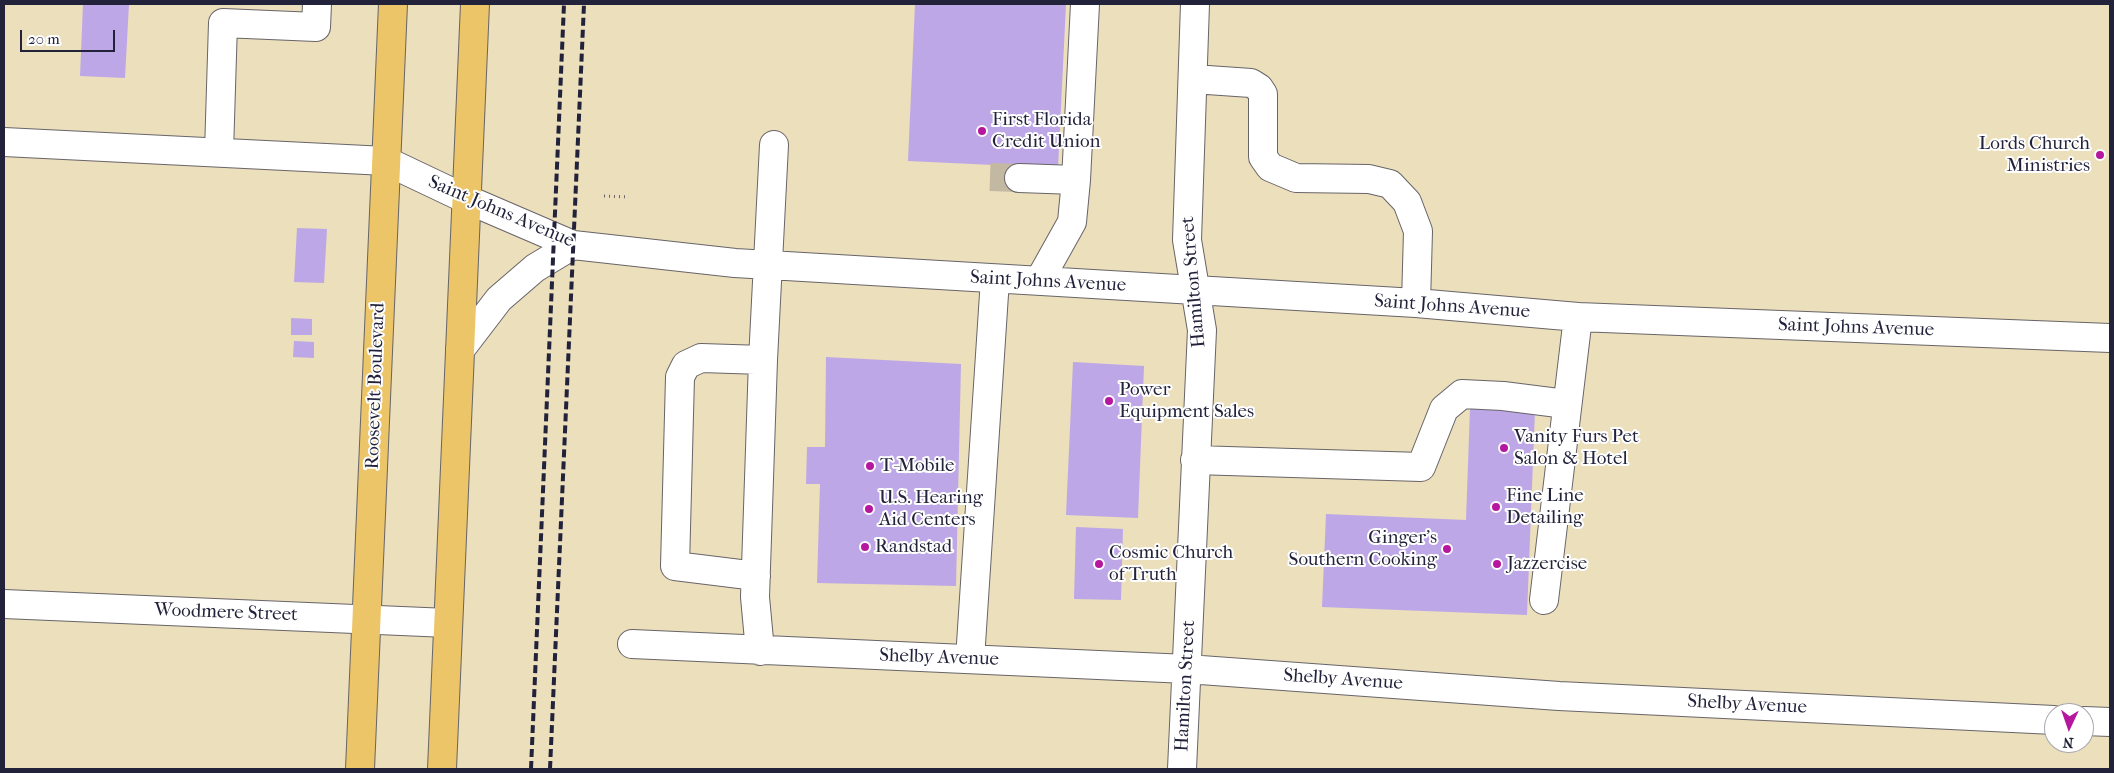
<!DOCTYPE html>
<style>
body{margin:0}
#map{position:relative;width:2114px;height:773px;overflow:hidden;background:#ebdfbc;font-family:"IM FELL French Canon",serif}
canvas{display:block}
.frame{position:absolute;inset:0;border:5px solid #22223b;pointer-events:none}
.north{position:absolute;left:2044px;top:703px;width:50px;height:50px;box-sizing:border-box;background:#fff;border:1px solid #a7a7b1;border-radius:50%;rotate:183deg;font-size:14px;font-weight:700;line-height:20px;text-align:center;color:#22223b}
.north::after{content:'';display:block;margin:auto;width:18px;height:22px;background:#b5179e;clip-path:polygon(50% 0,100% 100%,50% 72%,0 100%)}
.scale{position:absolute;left:20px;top:30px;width:95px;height:22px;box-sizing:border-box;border:2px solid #22223b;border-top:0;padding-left:6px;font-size:15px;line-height:18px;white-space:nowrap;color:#22223b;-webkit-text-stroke:4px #fff;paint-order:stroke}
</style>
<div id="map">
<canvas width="2114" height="773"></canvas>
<div class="frame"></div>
<div class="north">N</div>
<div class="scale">20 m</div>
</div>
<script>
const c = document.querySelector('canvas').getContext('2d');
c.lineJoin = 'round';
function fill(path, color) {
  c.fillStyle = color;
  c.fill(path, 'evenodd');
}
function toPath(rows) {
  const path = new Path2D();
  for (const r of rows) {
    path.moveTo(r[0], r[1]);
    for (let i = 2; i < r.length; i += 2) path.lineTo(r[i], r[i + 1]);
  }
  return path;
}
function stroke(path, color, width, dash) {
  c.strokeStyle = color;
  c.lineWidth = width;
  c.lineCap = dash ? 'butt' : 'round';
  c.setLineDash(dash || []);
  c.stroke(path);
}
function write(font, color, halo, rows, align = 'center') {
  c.font = font + ' "IM FELL French Canon",serif';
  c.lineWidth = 4;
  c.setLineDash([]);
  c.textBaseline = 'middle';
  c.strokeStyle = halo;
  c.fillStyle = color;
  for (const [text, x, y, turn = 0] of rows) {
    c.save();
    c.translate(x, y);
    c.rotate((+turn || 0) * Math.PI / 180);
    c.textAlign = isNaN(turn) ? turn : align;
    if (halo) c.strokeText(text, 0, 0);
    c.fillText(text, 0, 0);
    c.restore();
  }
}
fill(toPath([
 [83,4,129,4,125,78,80,76],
 [915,4,1066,4,1058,168,908,161],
 [297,228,327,229,324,283,294,282],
 [291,318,312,319,312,335,291,335],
 [294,341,314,342,314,358,293,357],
 [826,357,961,364,956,586,817,583,820,484,806,484,807,447,825,447],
 [1073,362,1144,366,1138,518,1066,515],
 [1470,408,1535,410,1527,615,1322,607,1326,514,1466,520],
 [1076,527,1123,529,1121,600,1074,599]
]), '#bea7e7');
stroke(toPath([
 [990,177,1019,178]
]), '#c3b9a2', 28, [28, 14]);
const minor = toPath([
 [1193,79,1251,83,1259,88,1263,94,1263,157,1270,167,1296,178,1369,179,1390,184,1407,202,1418,231,1416,303],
 [4,142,386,161,466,199,573,245,735,263,1416,303,1578,317,2110,338],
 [219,152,223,23,316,27,317,4],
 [1019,178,1076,180],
 [1039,281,1072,222,1076,180,1085,4],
 [460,350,499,299,535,268,573,245],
 [1195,460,1421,467,1444,409,1462,394,1503,396,1566,404],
 [756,576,675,566,680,377,686,365,701,358,763,360],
 [1544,600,1578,317],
 [4,604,448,623],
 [632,644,1187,669,1559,696,2054,720],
 [760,651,755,597,763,360,774,145],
 [970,659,995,279],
 [2084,721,2110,722],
 [1182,769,1202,330,1187,240,1195,4]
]);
const highway = toPath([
 [360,769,393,4],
 [442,769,475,4]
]);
stroke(minor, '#686468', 30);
stroke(highway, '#686468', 30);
stroke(toPath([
 [604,196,629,197]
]), '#686468', 3, [1, 4]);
stroke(minor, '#fff', 28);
stroke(highway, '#edc569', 28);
stroke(toPath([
 [531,769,564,4],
 [550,769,584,4]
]), '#22223b', 4, [8, 4]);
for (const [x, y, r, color] of [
 [982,131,5,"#b5179e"],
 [2100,155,5,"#b5179e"],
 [1109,401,5,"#b5179e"],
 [1504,448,5,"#b5179e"],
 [870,466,5,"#b5179e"],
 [1496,507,5,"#b5179e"],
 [869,509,5,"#b5179e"],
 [865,547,5,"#b5179e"],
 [1447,549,5,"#b5179e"],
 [1099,564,5,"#b5179e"],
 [1497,564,5,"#b5179e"]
]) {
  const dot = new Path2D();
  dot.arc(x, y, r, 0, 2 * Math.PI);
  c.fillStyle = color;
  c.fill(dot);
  stroke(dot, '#fff', 2);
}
write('19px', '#22223b', '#fff', [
 ["First Florida",992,120],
 ["Credit Union",992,142],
 ["Lords Church",2090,144,"right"],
 ["Ministries",2090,166,"right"],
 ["Power",1119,390],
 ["Equipment Sales",1119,412],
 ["Vanity Furs Pet",1514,437],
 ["Salon & Hotel",1514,459],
 ["T-Mobile",880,466],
 ["Fine Line",1506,496],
 ["Detailing",1506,518],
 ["U.S. Hearing",879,498],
 ["Aid Centers",879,520],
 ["Ginger's",1437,538,"right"],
 ["Southern Cooking",1437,560,"right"],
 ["Randstad",875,547],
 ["Cosmic Church",1109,553],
 ["of Truth",1109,575],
 ["Jazzercise",1507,564]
], 'left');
write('19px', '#22223b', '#fff', [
 ["Saint Johns Avenue",501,212,23],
 ["Saint Johns Avenue",1048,282,3],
 ["Hamilton Street",1194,282,-95],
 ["Saint Johns Avenue",1452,307,4],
 ["Saint Johns Avenue",1856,328,2],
 ["Roosevelt Boulevard",376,386,-88],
 ["Woodmere Street",226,613,2],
 ["Shelby Avenue",939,658,2],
 ["Shelby Avenue",1343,680,4],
 ["Hamilton Street",1186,686,-87],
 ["Shelby Avenue",1747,705,3]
]);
</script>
